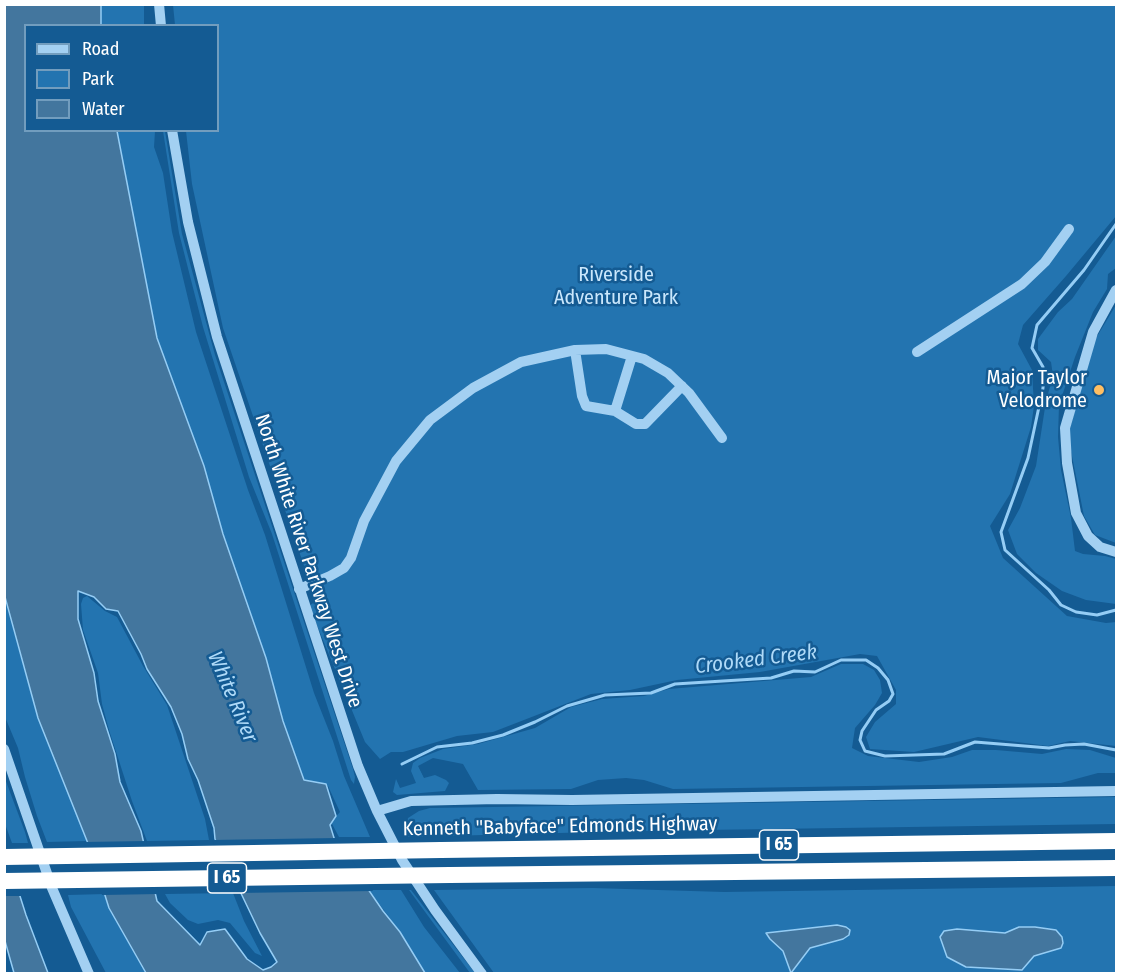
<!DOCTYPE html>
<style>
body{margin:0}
#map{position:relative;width:1121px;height:978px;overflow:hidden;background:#145b93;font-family:"Fira Sans Condensed",sans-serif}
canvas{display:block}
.frame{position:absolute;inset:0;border:6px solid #fff;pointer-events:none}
.legend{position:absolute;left:24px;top:24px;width:195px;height:108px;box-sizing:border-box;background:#145b93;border:2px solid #729dbe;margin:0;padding:8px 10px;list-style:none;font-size:18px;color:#fff}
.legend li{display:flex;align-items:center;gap:12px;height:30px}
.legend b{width:30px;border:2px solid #729dbe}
</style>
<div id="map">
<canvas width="1121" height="978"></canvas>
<div class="frame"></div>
<ul class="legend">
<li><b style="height:8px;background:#a3d0f2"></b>Road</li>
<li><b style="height:16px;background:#2374b0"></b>Park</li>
<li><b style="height:16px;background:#43769e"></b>Water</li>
</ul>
</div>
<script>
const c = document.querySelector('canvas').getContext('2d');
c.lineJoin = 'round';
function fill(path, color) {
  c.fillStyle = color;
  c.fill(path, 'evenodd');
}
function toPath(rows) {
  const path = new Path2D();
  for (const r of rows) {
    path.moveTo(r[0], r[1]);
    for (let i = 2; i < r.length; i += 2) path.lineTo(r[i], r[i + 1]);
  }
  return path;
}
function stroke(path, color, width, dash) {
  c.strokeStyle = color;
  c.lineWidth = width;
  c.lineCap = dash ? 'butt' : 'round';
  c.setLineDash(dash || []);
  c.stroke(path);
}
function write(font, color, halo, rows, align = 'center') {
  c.font = font + ' "Fira Sans Condensed",sans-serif';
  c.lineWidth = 5;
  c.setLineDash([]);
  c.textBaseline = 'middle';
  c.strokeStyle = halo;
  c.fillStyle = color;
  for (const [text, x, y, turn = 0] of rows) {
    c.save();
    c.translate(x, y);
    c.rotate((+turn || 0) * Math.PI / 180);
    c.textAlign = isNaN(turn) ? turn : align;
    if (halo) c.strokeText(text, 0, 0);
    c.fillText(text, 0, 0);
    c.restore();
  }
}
fill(toPath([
 [101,5,144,5,144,25,101,26],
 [173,5,1116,5,1116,216,1066,276,1023,325,1018,344,1032,370,1034,406,1031,427,1010,494,990,526,1003,558,1067,616,1106,623,1116,622,1116,746,1070,741,1048,746,978,737,914,752,870,749,866,737,875,722,896,704,896,690,877,656,860,654,760,672,677,680,630,690,591,694,493,732,457,736,403,752,391,752,380,759,365,742,309,606,316,601,223,328,192,184,186,131,218,130,218,26,175,25],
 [117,131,155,131,154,147,163,173,172,232,196,332,248,490,265,535,314,693,333,741,344,776,370,837,339,837,331,822,340,812,328,786,304,780,283,721,266,658,223,534,204,466,157,338],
 [163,131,165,131,182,234,215,355,353,769,355,777,354,784,351,780,272,534,249,477,203,327,179,233],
 [1116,236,1116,268,1108,274,1107,289,1093,312,1075,357,1059,405,1058,437,1061,470,1071,518,1075,551,1083,554,1105,556,1116,559,1116,604,1086,600,1062,591,1036,573,1017,554,1008,530,1020,508,1036,466,1046,401,1053,376,1051,362,1038,350,1038,339,1058,312,1072,299],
 [1116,305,1116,543,1095,535,1084,516,1068,436,1093,343],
 [87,596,105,611,117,617,143,666,167,705,205,819,209,840,147,841,132,801,109,730,102,704,98,673,83,630,81,604,83,598],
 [4,597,38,718,87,841,47,842,37,816,25,777,18,748,5,717],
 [841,664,863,664,874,670,880,680,882,693,875,705,855,728,852,748,868,756,919,762,952,757,972,750,996,750,1042,754,1066,749,1090,750,1116,758,1116,773,1098,773,1061,783,673,789,644,780,626,778,598,780,571,789,478,790,463,764,433,758,418,766,424,778,435,775,446,780,449,783,445,791,397,795,393,792,396,779,400,788,416,783,411,771,413,763,420,758,443,749,478,744,535,728,571,707,602,699,644,696,669,689,811,677],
 [4,776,25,832,28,843,12,843,5,824],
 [1116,797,1116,824,634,831,408,837,405,830,408,818,419,811,430,808],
 [1116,886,1116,973,494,973,434,890,593,888,724,892],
 [369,890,401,890,424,927,460,973,425,973,400,932],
 [409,890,411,890,475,973,470,973],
 [233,893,244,921,262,956,255,953,230,923,218,920,198,924,188,920,170,903,165,894],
 [105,894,109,908,146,973,106,973,71,907,68,895]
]), '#2374b0');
const water = toPath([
 [4,5,101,5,101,25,26,26,26,130,117,131,157,338,204,466,223,534,266,658,283,721,304,780,326,784,336,816,330,825,335,841,383,911,400,932,425,973,146,973,109,908,91,851,38,718,5,597,4,5],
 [78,591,94,597,106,609,118,611,141,654,147,669,171,707,182,734,188,759,198,780,214,828,215,839,260,933,277,962,271,967,263,970,247,959,225,929,207,932,200,945,157,901,141,831,120,782,115,754,98,701,94,673,78,619,78,591],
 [4,846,26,915,48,973,14,973,5,941,4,846],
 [837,925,846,927,850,930,849,935,843,939,810,948,791,973,783,951,770,939,766,933,837,925],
 [1019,927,1035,927,1056,930,1062,937,1063,943,1061,948,1034,956,1022,970,966,967,947,957,940,937,944,931,957,929,1005,933,1019,927]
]);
fill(water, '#43769e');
stroke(water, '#95cdf5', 1.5);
fill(toPath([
 [337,838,373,891,237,893,212,840],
 [146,841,159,894,102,895,84,842],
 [4,843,7,845,24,896,4,896]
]), '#145b93');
stroke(toPath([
 [1116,224,1084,270,1037,325,1032,348,1043,367,1043,388,1028,458,1001,532,1005,550,1049,590,1061,605,1076,612,1097,615,1116,610],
 [402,764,437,747,472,743,503,735,535,722,567,706,605,695,651,693,675,684,771,678,794,671,815,672,841,660,866,660,878,668,888,680,893,694,889,701,876,710,862,731,860,740,865,751,885,756,944,754,975,742,1049,748,1065,745,1084,744,1116,750]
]), '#95cdf5', 3);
stroke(toPath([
 [159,4,161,26],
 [172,130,188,222,217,337,358,766,377,811,402,860,435,910,482,974],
 [1116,290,1093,332,1065,428,1067,463,1076,513,1088,536,1100,547,1116,552],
 [575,350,582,396,586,406,615,411,636,424,645,424,682,386],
 [917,352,1022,284,1045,262,1069,229],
 [615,411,632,356],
 [299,589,330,576,344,568,351,558,364,521,396,461,430,420,473,388,521,362,575,350,606,349,644,359,668,373,689,393,722,438],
 [4,749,52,888,89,974],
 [377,811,411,801,497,799,572,800,1116,791]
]), '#a3d0f2', 10);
stroke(toPath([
 [441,850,1116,841],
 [450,875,1116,868]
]), '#fff', 16);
stroke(toPath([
 [4,857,441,850],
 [4,881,450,875]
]), '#fff', 16);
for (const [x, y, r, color] of [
 [1099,390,6,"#ffbf63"]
]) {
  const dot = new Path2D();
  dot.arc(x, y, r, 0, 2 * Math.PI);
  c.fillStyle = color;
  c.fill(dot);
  stroke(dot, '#145b93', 2);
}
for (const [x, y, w] of [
 [779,845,39],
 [227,878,39]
]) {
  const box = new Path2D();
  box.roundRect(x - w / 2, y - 15, w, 30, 4.5);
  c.fillStyle = '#145b93';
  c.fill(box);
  stroke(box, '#fff', 1.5);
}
write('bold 18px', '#fff', null, [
 ["I 65",779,845],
 ["I 65",227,878]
]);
write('20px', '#cae7fc', '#145b93', [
 ["Riverside",616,275],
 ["Adventure Park",616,298]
]);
write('20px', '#fff', '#145b93', [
 ["Major Taylor",1087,378],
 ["Velodrome",1087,401]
], 'right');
write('20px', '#fff', '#145b93', [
 ["North White River Parkway West Drive",308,561,72],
 ["Kenneth \"Babyface\" Edmonds Highway",560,827,-1]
]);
write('italic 21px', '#afdaf8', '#145b93', [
 ["Crooked Creek",756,660,-7],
 ["White River",232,697,67]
]);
</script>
